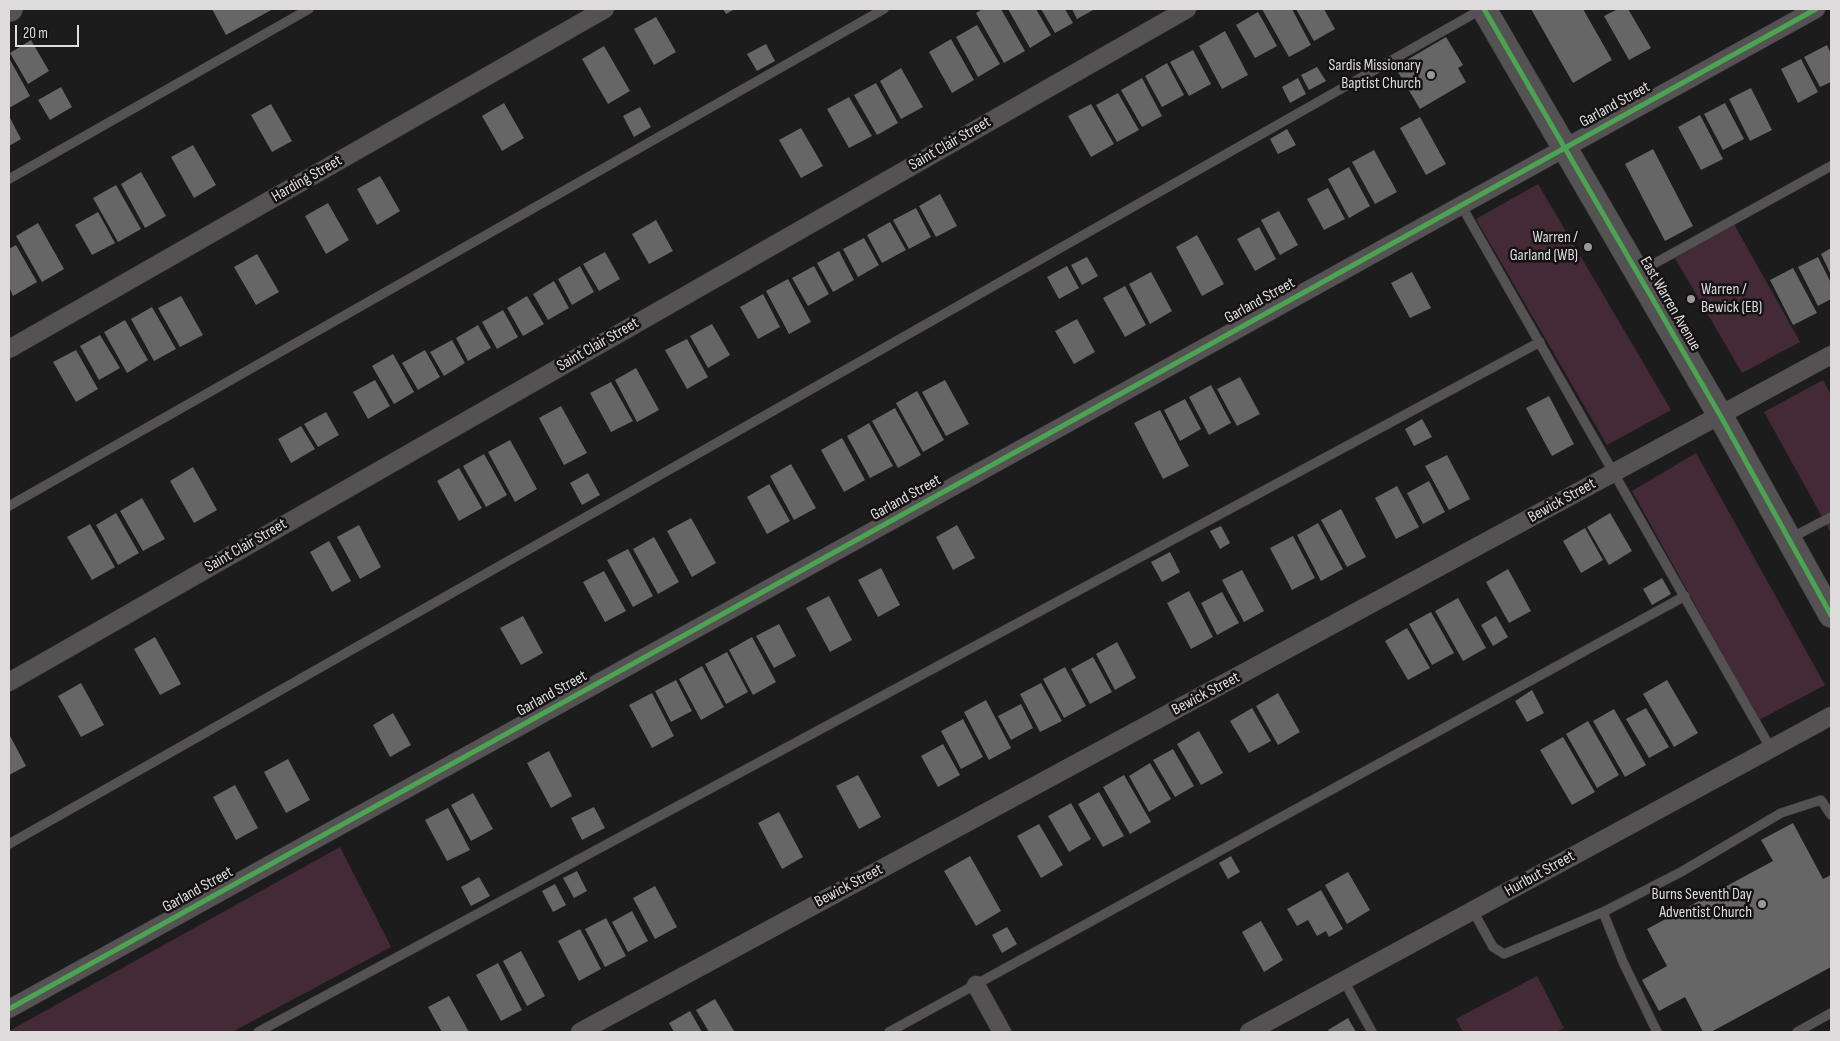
<!DOCTYPE html>
<style>
body{margin:0}
#map{position:relative;width:1840px;height:1041px;overflow:hidden;background:#1d1c1c;font-family:"Sofia Sans Condensed",sans-serif}
canvas{display:block}
.frame{position:absolute;inset:0;border:10px solid #dedbdd;pointer-events:none}
.scale{position:absolute;left:15px;top:25px;width:64px;height:22px;box-sizing:border-box;border:2px solid #dedbdd;border-top:0;padding-left:6px;font-size:15px;line-height:18px;white-space:nowrap;color:#dedbdd;-webkit-text-stroke:4px #151213;paint-order:stroke}
</style>
<div id="map">
<canvas width="1840" height="1041"></canvas>
<div class="frame"></div>
<div class="scale">20 m</div>
</div>
<script>
const c = document.querySelector('canvas').getContext('2d');
c.lineJoin = 'round';
function fill(path, color) {
  c.fillStyle = color;
  c.fill(path, 'evenodd');
}
function toPath(rows) {
  const path = new Path2D();
  for (const r of rows) {
    path.moveTo(r[0], r[1]);
    for (let i = 2; i < r.length; i += 2) path.lineTo(r[i], r[i + 1]);
  }
  return path;
}
function stroke(path, color, width, dash) {
  c.strokeStyle = color;
  c.lineWidth = width;
  c.lineCap = dash ? 'butt' : 'round';
  c.setLineDash(dash || []);
  c.stroke(path);
}
function write(font, color, halo, rows, align = 'center') {
  c.font = font + ' "Sofia Sans Condensed",sans-serif';
  c.lineWidth = 5;
  c.setLineDash([]);
  c.textBaseline = 'middle';
  c.strokeStyle = halo;
  c.fillStyle = color;
  for (const [text, x, y, turn = 0] of rows) {
    c.save();
    c.translate(x, y);
    c.rotate((+turn || 0) * Math.PI / 180);
    c.textAlign = isNaN(turn) ? turn : align;
    if (halo) c.strokeText(text, 0, 0);
    c.fillText(text, 0, 0);
    c.restore();
  }
}
fill(toPath([
 [1538,184,1671,410,1607,445,1476,219],
 [1734,224,1800,342,1742,373,1675,258],
 [1823,380,1831,395,1831,533,1764,412],
 [1696,453,1825,685,1759,720,1632,491],
 [340,847,391,947,232,1032,9,1032,9,1031],
 [1537,976,1564,1028,1556,1032,1463,1032,1456,1019]
]), '#442a37');
fill(toPath([
 [212,9,273,9,226,35],
 [723,9,735,9,726,14],
 [983,9,1001,9,1025,51,1004,63,976,13],
 [1008,9,1036,9,1051,35,1030,48],
 [1041,9,1065,9,1073,23,1055,33],
 [1072,9,1095,9,1077,19],
 [1262,9,1292,9,1311,45,1289,57],
 [1296,9,1324,9,1335,29,1314,41],
 [1531,9,1583,9,1612,60,1573,83],
 [1618,9,1628,9,1651,48,1629,60,1604,16],
 [1258,12,1277,46,1255,58,1236,25],
 [656,17,676,52,654,65,634,29],
 [977,25,1000,64,978,77,956,37],
 [1225,31,1248,75,1222,89,1199,46],
 [1446,37,1463,65,1458,68,1466,82,1420,109,1395,67],
 [951,39,974,80,952,93,929,52],
 [31,40,49,71,28,84,10,53],
 [766,44,775,61,757,71,747,54],
 [1827,45,1831,54,1831,82,1820,87,1804,57],
 [604,46,630,91,608,104,582,59],
 [1193,50,1211,84,1189,96,1170,62],
 [9,58,30,96,9,108],
 [1801,59,1818,92,1798,103,1781,69],
 [1167,63,1184,95,1162,107,1145,76],
 [1317,67,1326,81,1309,90,1301,75],
 [901,68,923,107,901,119,880,81],
 [1142,78,1162,116,1142,127,1121,90],
 [1298,78,1306,94,1290,103,1282,87],
 [876,83,898,123,877,135,854,95],
 [61,87,72,107,50,120,38,100],
 [1751,88,1772,130,1750,141,1729,99],
 [1118,93,1139,130,1117,142,1096,105],
 [849,97,872,136,849,148,827,109],
 [504,103,524,138,502,151,482,116],
 [1725,103,1744,139,1723,150,1704,114],
 [271,104,292,141,272,152,251,115],
 [1091,104,1114,144,1091,157,1068,116],
 [640,107,651,127,634,137,623,116],
 [1700,115,1723,159,1701,170,1678,127],
 [9,116,21,139,9,146],
 [1420,117,1446,164,1426,175,1400,128],
 [801,128,823,166,801,178,779,140],
 [1287,129,1296,145,1278,154,1270,139],
 [193,145,216,185,194,198,171,157],
 [1653,149,1693,226,1665,241,1625,164],
 [1374,150,1397,192,1375,204,1352,162],
 [1349,167,1370,206,1349,218,1328,179],
 [141,172,166,216,145,228,121,184],
 [380,176,400,211,377,225,357,189],
 [116,185,141,229,118,242,93,198],
 [1328,188,1345,219,1324,230,1307,199],
 [940,194,957,226,936,237,919,206],
 [328,203,349,240,326,254,305,216],
 [916,208,931,237,909,249,893,220],
 [1279,211,1298,245,1280,255,1261,220],
 [98,212,115,243,92,255,75,225],
 [656,220,673,251,649,264,632,234],
 [890,222,906,250,882,263,867,235],
 [38,223,64,269,42,282,16,236],
 [1259,227,1276,259,1255,271,1237,239],
 [1197,235,1224,284,1202,296,1176,247],
 [864,238,879,265,858,277,843,249],
 [16,245,37,282,13,296,9,287,9,249],
 [1831,248,1831,275,1821,254],
 [839,251,854,280,833,292,817,263],
 [605,252,620,279,599,291,583,264],
 [257,254,279,292,256,305,234,267],
 [1087,257,1098,276,1082,285,1071,265],
 [1818,257,1831,283,1831,299,1818,306,1798,267],
 [580,266,594,292,572,305,558,279],
 [814,266,829,294,808,306,792,278],
 [1067,266,1079,288,1059,299,1047,277],
 [1793,268,1817,313,1793,325,1770,280],
 [1151,272,1172,311,1150,324,1129,284],
 [1412,272,1431,308,1410,318,1391,283],
 [788,279,811,322,789,334,766,291],
 [554,281,569,308,548,320,533,294],
 [1125,286,1146,325,1125,337,1103,298],
 [763,294,780,327,758,339,740,307],
 [181,296,203,335,180,347,158,308],
 [527,296,544,324,523,336,507,308],
 [152,307,176,349,154,361,131,319],
 [503,310,518,337,497,349,482,322],
 [1077,319,1095,352,1074,364,1055,331],
 [125,320,148,360,127,373,104,332],
 [712,324,730,355,708,368,690,336],
 [478,325,491,348,468,361,456,338],
 [100,335,120,368,99,380,80,346],
 [687,339,708,377,687,389,665,350],
 [452,340,465,363,444,376,430,352],
 [76,350,98,389,76,402,53,362],
 [425,350,440,377,418,390,402,363],
 [393,354,414,392,394,404,372,366],
 [636,368,659,410,637,422,615,380],
 [1240,377,1260,414,1237,426,1217,389],
 [375,380,390,406,368,419,353,392],
 [945,380,969,424,946,436,922,392],
 [611,382,633,421,611,432,590,393],
 [1211,385,1231,423,1209,435,1189,397],
 [917,391,944,440,923,452,896,403],
 [1549,396,1574,444,1552,456,1526,408],
 [1185,399,1201,429,1180,441,1164,410],
 [561,406,587,453,564,465,539,418],
 [895,408,921,455,898,468,872,421],
 [1160,410,1189,466,1163,479,1134,423],
 [326,412,339,435,318,447,304,424],
 [1422,419,1432,437,1414,446,1405,429],
 [869,423,893,466,870,478,847,436],
 [301,426,315,449,291,463,278,439],
 [842,438,865,480,844,492,821,450],
 [510,440,537,489,515,502,488,452],
 [484,454,507,495,486,507,463,466],
 [1447,455,1470,499,1449,510,1425,466],
 [791,464,816,508,794,520,770,476],
 [193,467,217,510,194,523,170,481],
 [459,468,482,508,459,521,437,481],
 [588,473,600,495,582,505,570,483],
 [1429,481,1445,512,1423,524,1407,493],
 [769,484,790,521,767,534,747,497],
 [1397,486,1419,527,1396,539,1375,498],
 [142,498,165,539,143,551,120,511],
 [1341,509,1366,557,1347,567,1321,520],
 [116,513,139,553,118,565,96,525],
 [1610,513,1632,551,1609,565,1587,527],
 [691,518,716,563,692,577,667,531],
 [1318,523,1343,569,1321,581,1297,535],
 [90,524,115,567,92,580,67,537],
 [359,525,381,567,360,579,337,537],
 [957,525,975,558,953,570,936,537],
 [1221,526,1230,543,1220,549,1210,531],
 [1585,528,1603,560,1581,573,1563,541],
 [1293,536,1315,578,1292,590,1270,548],
 [654,537,679,582,658,594,633,549],
 [329,541,351,581,332,592,310,552],
 [628,549,653,596,633,607,607,560],
 [1170,552,1180,572,1162,582,1151,562],
 [881,568,900,605,878,617,858,580],
 [1508,569,1531,611,1509,623,1486,582],
 [1242,570,1264,611,1244,622,1222,580],
 [604,571,626,611,605,622,583,582],
 [1662,578,1671,594,1652,605,1643,589],
 [1189,591,1213,637,1191,649,1167,603],
 [1222,592,1239,623,1217,635,1201,603],
 [829,596,852,640,830,652,806,608],
 [1458,598,1486,648,1463,661,1435,611],
 [1431,612,1454,653,1432,665,1409,624],
 [523,616,543,653,521,665,500,628],
 [1496,616,1508,637,1493,646,1481,625],
 [779,624,796,656,774,668,756,636],
 [1407,628,1430,668,1408,680,1385,641],
 [155,637,181,684,160,695,134,649],
 [752,637,776,682,753,695,729,650],
 [1117,642,1136,678,1115,690,1096,654],
 [727,652,748,692,726,704,705,664],
 [1093,657,1112,692,1090,704,1071,669],
 [702,666,724,707,701,720,679,679],
 [1065,667,1086,706,1064,718,1043,679],
 [676,680,692,711,671,722,655,691],
 [1667,680,1698,733,1674,747,1643,694],
 [81,683,104,725,81,737,58,696],
 [1041,683,1062,721,1040,732,1020,694],
 [1532,690,1544,713,1527,722,1515,701],
 [652,693,674,736,652,748,629,705],
 [1278,693,1300,732,1278,745,1256,706],
 [986,700,1011,748,989,760,964,712],
 [1021,704,1033,728,1011,740,998,716],
 [1252,708,1271,741,1249,753,1230,721],
 [1646,708,1669,747,1649,758,1626,719],
 [1614,709,1646,765,1625,777,1593,721],
 [393,713,411,745,390,757,373,725],
 [963,719,983,757,961,769,941,731],
 [1588,721,1619,775,1597,788,1566,734],
 [1199,731,1223,773,1201,785,1177,744],
 [9,734,26,766,9,775],
 [1563,737,1595,792,1572,805,1540,750],
 [943,744,960,775,938,787,921,756],
 [1173,749,1194,786,1175,797,1153,760],
 [549,751,572,796,551,808,527,763],
 [288,759,310,800,286,813,264,772],
 [1150,763,1171,799,1149,812,1129,776],
 [858,775,881,817,859,829,836,786],
 [1124,775,1151,822,1130,834,1103,787],
 [235,785,258,828,236,840,213,797],
 [1099,792,1124,836,1103,847,1078,804],
 [473,793,493,829,471,841,451,805],
 [1071,803,1091,839,1069,852,1048,816],
 [594,807,605,828,582,840,571,818],
 [448,808,470,850,447,861,425,820],
 [779,812,803,857,782,869,758,823],
 [1793,823,1823,879,1831,875,1831,967,1711,1032,1703,1032,1685,997,1659,1011,1642,980,1667,966,1647,929,1773,861,1761,840],
 [1039,824,1063,865,1041,878,1017,836],
 [970,856,1001,911,976,926,944,871],
 [1231,856,1240,872,1228,879,1219,863],
 [577,871,587,891,574,898,563,878],
 [1348,872,1370,910,1347,924,1325,885],
 [479,877,490,896,471,906,461,887],
 [555,884,566,905,553,912,542,891],
 [655,886,677,927,655,939,633,898],
 [1321,890,1343,929,1329,937,1326,931,1317,936,1308,920,1297,926,1287,909],
 [632,911,648,941,628,952,612,922],
 [606,918,626,956,605,967,585,929],
 [1261,921,1283,960,1264,972,1242,932],
 [1007,927,1017,944,1002,953,992,935],
 [580,929,601,969,579,981,558,941],
 [521,951,545,996,527,1006,503,961],
 [498,963,522,1010,501,1021,476,975],
 [449,996,469,1032,442,1032,428,1007],
 [715,999,734,1031,731,1032,709,1032,696,1010],
 [690,1011,702,1032,674,1032,669,1023],
 [1348,1018,1356,1032,1330,1032,1328,1030]
]), '#676666');
const lane = toPath([
 [9,179,309,9],
 [1461,205,1771,749],
 [1639,272,1831,166],
 [9,506,884,9],
 [1789,539,1831,517],
 [9,844,1482,9],
 [1473,911,1493,947,1504,954,1603,912,1623,962,1657,1032],
 [1603,912,1681,872,1781,813,1821,800,1831,815],
 [1344,981,1372,1032],
 [258,1032,1540,342],
 [889,1032,1685,596],
 [1797,1032,1831,1013]
]);
const street = toPath([
 [9,349,605,9],
 [9,682,1187,9],
 [976,985,1002,1032],
 [9,1009,1816,9],
 [580,1032,1831,355],
 [1249,1032,1831,716]
]);
const secondary = toPath([
 [9,9,10,9],
 [1484,9,1720,415,1831,615]
]);
stroke(lane, '#3a3939', 10);
stroke(street, '#3a3939', 19);
stroke(secondary, '#3a3939', 26);
stroke(lane, '#545253', 9);
stroke(street, '#545253', 18);
stroke(secondary, '#545253', 25);
stroke(toPath([
 [1484,9,1720,415,1831,615],
 [9,1009,1816,9]
]), '#4ca352', 5);
for (const [x, y, r, color] of [
 [1431,75,5,"#9a9899"],
 [1588,247,5,"#9a9899"],
 [1691,299,5,"#9a9899"],
 [1762,904,5,"#9a9899"]
]) {
  const dot = new Path2D();
  dot.arc(x, y, r, 0, 2 * Math.PI);
  c.fillStyle = color;
  c.fill(dot);
  stroke(dot, '#151213', 2);
}
write('16px', '#dedbdd', '#151213', [
 ["Sardis Missionary",1421,66],
 ["Baptist Church",1421,84],
 ["Warren /",1578,238],
 ["Garland (WB)",1578,256],
 ["Warren /",1701,290,"left"],
 ["Bewick (EB)",1701,308,"left"],
 ["Burns Seventh Day",1752,895],
 ["Adventist Church",1752,913]
], 'right');
write('16px', '#dedbdd', '#151213', [
 ["Garland Street",1615,105,-29],
 ["Saint Clair Street",950,144,-30],
 ["Harding Street",307,179,-30],
 ["Garland Street",1260,301,-29],
 ["East Warren Avenue",1670,304,60],
 ["Saint Clair Street",598,345,-30],
 ["Garland Street",906,498,-29],
 ["Bewick Street",1562,501,-29],
 ["Saint Clair Street",246,546,-30],
 ["Garland Street",552,694,-29],
 ["Bewick Street",1206,694,-28],
 ["Hurlbut Street",1540,874,-29],
 ["Bewick Street",849,886,-28],
 ["Garland Street",198,890,-29]
]);
</script>
